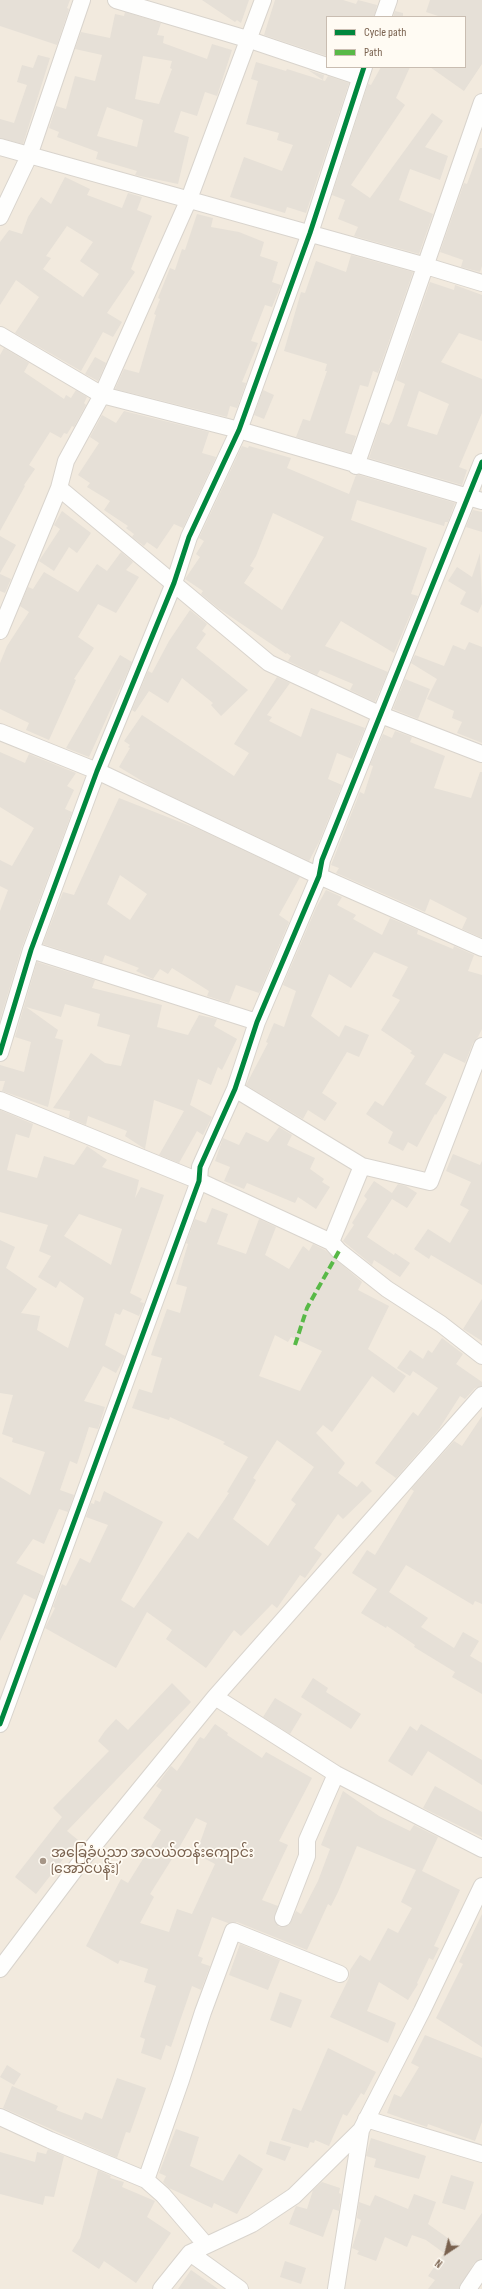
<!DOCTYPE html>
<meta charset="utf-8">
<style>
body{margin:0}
#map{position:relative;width:482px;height:2289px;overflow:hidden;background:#f9f7f0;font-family:"Sofia Sans Condensed",sans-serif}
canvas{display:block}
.legend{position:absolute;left:326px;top:16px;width:140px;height:52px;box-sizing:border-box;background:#fffbf3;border:1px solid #c9bdb1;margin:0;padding:5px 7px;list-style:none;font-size:12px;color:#79614e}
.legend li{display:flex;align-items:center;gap:8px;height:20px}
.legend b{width:20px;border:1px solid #c9bdb1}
.north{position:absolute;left:426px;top:2233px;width:40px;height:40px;-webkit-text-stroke:3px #fffbf3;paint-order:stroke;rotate:215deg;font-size:11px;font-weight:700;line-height:16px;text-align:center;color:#79614e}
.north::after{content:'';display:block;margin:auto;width:14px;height:18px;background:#79614e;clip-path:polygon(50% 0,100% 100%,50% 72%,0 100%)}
</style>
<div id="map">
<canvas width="482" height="2289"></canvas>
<ul class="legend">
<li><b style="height:5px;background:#00873e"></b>Cycle path</li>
<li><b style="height:5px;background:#58b947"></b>Path</li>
</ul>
<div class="north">N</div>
</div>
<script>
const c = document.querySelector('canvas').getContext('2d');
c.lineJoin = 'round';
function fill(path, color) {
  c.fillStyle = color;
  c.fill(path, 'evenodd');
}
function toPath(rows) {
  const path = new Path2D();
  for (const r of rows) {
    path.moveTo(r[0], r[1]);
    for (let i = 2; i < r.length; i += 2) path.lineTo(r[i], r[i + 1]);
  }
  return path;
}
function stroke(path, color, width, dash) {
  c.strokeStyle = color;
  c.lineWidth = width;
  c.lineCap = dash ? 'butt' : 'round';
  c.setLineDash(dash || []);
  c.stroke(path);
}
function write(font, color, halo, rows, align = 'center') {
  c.font = font + ' "Sofia Sans Condensed","Noto Sans Myanmar",sans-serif';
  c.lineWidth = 3.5;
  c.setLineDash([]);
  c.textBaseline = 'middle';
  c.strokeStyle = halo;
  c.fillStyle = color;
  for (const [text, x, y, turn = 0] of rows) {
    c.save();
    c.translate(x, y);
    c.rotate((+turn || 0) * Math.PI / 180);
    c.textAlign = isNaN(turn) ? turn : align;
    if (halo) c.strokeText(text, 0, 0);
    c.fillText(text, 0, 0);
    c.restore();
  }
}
fill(toPath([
 [0,0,482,0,482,2289,0,2289],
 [327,17,465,17,465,67,327,67]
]), '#f2eade');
fill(toPath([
 [0,0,70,0,67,8,69,9,57,45,0,26],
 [202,0,249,0,241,23,237,20,235,22],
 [275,0,343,0,356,4,358,0,377,5,374,17,327,17,327,56,264,35],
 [430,0,482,0,482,64,464,91,430,67,465,67,465,17,441,17,426,12],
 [395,11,403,13,403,17,393,17],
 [125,12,161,23,157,35,164,36,163,43,207,59,212,44,232,50,217,96,205,92,197,116,181,111,174,132,189,137,178,184,135,175,137,171,96,159,98,152,57,137,59,132,49,128,56,106,66,109,75,76,95,81,102,55,75,49,81,32,110,38,115,14,124,16],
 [143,56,172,61,170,68,172,69,159,104,135,99],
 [107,107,143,120,137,147,97,136],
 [38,55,50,58,23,144,0,138,0,119,14,123,27,85,17,82,22,65,33,68],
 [256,62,286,71,287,69,325,81,328,76,349,83,306,213,287,207,285,213,230,197,244,157,282,171,293,145,277,140,279,133,246,124,258,81,251,79],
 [381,67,410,67,396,98,405,105,351,185,370,198,432,113,443,121,425,147,448,156,440,180,410,169,399,200,433,214,419,254,354,236,358,227,338,219,345,200,332,195,368,84,371,85],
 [308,70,324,75,323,80],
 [480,148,482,148,482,266,480,272,461,267,463,260,440,252,464,183,467,184],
 [65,177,90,189,87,195,122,208,128,193,142,197,137,210,152,216,131,269,135,272,107,313,122,322,113,337,103,332,81,371,15,333,39,297,16,280,0,305,0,242,9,230,22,234,28,217,41,197,51,204],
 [67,226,93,242,80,261,99,274,83,297,43,269,51,258,46,256],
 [197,214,213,218,211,227,239,232,264,242,260,256,278,262,272,282,281,285,272,307,265,305,251,341,258,343,242,382,246,383,237,408,230,406,227,417,115,389,124,369,139,373,156,315,154,314,160,299,158,298,170,268,175,270,182,249,185,250],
 [351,255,413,272,378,373,373,371,368,387,360,385,345,433,356,436,351,453,296,437,303,419,310,421,327,371,325,371,327,364,284,351,301,292,305,293,316,261,346,272],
 [430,282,454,290,455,285,482,295,482,341,459,333,441,362,482,379,482,413,459,467,467,470,462,485,369,458,381,422,389,425,392,421,405,384,396,380],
 [419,391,449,404,437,435,407,426],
 [4,348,29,363,24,372,64,399,66,395,71,398,76,390,87,397,84,403,86,405,74,427,72,426,67,434,64,433,61,438,50,432,29,465,35,469,24,485,25,486,0,531,0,355],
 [95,357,106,363,98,381,85,374],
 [263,390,274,395,264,419,254,415],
 [124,411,209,432,202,453,216,457,183,528,174,524,157,549,147,542,144,546,132,537,134,534,126,528,128,526,104,510,110,501,87,487,90,483,78,475,99,443,90,437,102,415,116,423],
 [242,446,248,448,249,446,291,458,287,468,349,494,356,475,359,475,455,503,448,522,445,522,444,526,357,500,351,520,427,548,411,594,418,596,394,653,341,621,325,646,388,672,375,702,350,690,353,684,320,670,317,675,288,661,291,656,287,653,286,654,218,608,201,594,203,591,185,579,200,557,196,554,204,541,199,538],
 [273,513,324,537,282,610,244,583,254,568,250,566,256,556],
 [473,510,482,512,482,532,466,527],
 [62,511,91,533,77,553,69,547,54,571,39,561,60,529,54,525],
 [0,536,16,545,0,573],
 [121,552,133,562,126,570,139,577,116,613,98,604,78,637,94,648,74,679,76,680,49,740,26,730,29,723,0,709,0,663,7,646,29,612,20,606,28,587,33,589,44,572,78,592,97,564,107,571],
 [480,553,482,604,478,613,460,604,466,592,448,581,457,567,472,577],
 [0,574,11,579,5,593,0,591],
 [190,610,207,624,202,631,206,634,196,648,248,690,221,716,211,705,213,703,182,678,168,703,149,691,135,712,132,710,148,671,152,673,169,641],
 [469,642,482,647,482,743,457,733,462,722,452,718,454,711,427,699,437,679,411,663,415,655,444,666,453,645,465,650],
 [120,655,132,662,89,757,66,748],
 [277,677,290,683,267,715,272,717,269,721,301,737,311,708,365,728,352,759,337,753,328,779,342,785,319,842,309,861,152,787,119,767,130,748,128,747,130,745,124,741,142,715,234,776,249,753,234,744],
 [405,679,430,689,418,719,393,709],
 [395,731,412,737,410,742,445,756,434,788,471,798,480,772,482,772,482,938,462,929,467,918,430,899,425,912,336,873,339,868,331,865,360,792,364,794,373,766,370,765,383,734,392,738],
 [0,752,25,763,29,754,76,773,67,786,74,790,65,809,72,812,22,947,0,1020,0,911,8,890,0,886,0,860,12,866,34,828,0,807],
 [119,798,198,829,300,877,279,915,289,922,259,993,236,985,229,1003,207,996,209,991,172,968,168,974,160,969,153,979,136,971,139,968,105,955,102,963,43,944,63,892,74,895],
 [120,875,147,894,130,920,107,904],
 [326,890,342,897,337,905,356,915,353,919,382,935,390,918,418,930,417,934,453,949,454,946,474,955,468,971,482,975,482,1029,478,1037,473,1043,465,1063,444,1053,425,1084,447,1097,436,1115,435,1114,417,1147,408,1142,403,1151,388,1143,393,1132,366,1114,375,1101,383,1106,415,1056,410,1053,412,1051,381,1030,400,1000,392,996,408,967,374,952,351,988,329,974,311,1016,339,1037,345,1025,369,1035,359,1057,347,1052,322,1093,337,1103,325,1121,308,1110,303,1119,246,1085,268,1043,266,1042,274,1023,284,1027,296,991,283,985,316,908],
 [37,962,95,980,92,988,162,1005,157,1027,188,1035,199,1015,217,1019,214,1026,237,1039,222,1070,218,1067,211,1085,198,1079,190,1105,212,1117,203,1135,197,1131,179,1163,159,1155,184,1111,154,1100,145,1149,125,1136,127,1131,88,1116,86,1125,69,1118,70,1111,53,1108,91,1053,105,1063,121,1066,130,1035,97,1026,100,1014,65,1004,61,1017,26,1007,58,1030,55,1038,63,1040,48,1107,2,1091,5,1081,0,1081,0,1065,24,1072,31,1042,15,1037],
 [0,1110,33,1124,29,1138,16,1134,7,1170,37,1178,44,1156,74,1165,87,1146,107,1160,102,1167,139,1180,135,1198,141,1187,164,1195,130,1293,142,1299,140,1302,144,1303,139,1316,123,1309,120,1315,115,1313,105,1345,125,1356,116,1373,103,1366,84,1401,105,1407,98,1429,89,1427,77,1464,70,1461,60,1490,74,1495,68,1512,59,1509,44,1544,33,1539,16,1563,44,1576,36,1600,24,1594,0,1641,0,1477,30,1495,45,1452,12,1442,13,1438,2,1434,13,1395,0,1393,0,1240,15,1247,6,1268,37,1289,21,1313,40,1316,37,1330,68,1348,84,1298,60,1281,56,1288,38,1277,51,1256,39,1251,48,1225,0,1212],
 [79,1214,122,1229,111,1265,64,1236],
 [279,1127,292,1135,287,1145,315,1158,310,1169,324,1179,322,1182,330,1187,316,1209,298,1197,295,1203,247,1183,244,1189,224,1181,230,1167,215,1161,223,1138,239,1145,246,1132,268,1142],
 [453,1154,480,1165,482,1161,482,1285,431,1255,429,1259,414,1249,428,1229,450,1243,469,1210,460,1205,471,1182,446,1171],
 [374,1181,392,1193,398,1184,406,1186,417,1193,407,1208,392,1199,367,1237,394,1255,395,1253,410,1263,400,1277,374,1260,372,1265,343,1241,354,1225,352,1223,367,1199,364,1196],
 [212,1208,228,1214,217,1244,246,1254,259,1219,276,1227,265,1255,289,1269,303,1246,309,1251,313,1244,325,1250,362,1282,358,1290,389,1306,368,1349,406,1376,394,1393,372,1376,332,1432,323,1425,316,1433,345,1463,338,1473,357,1487,362,1481,372,1491,343,1519,338,1514,314,1548,322,1554,305,1578,300,1575,277,1608,272,1604,241,1636,234,1630,206,1668,166,1639,172,1630,147,1612,116,1668,45,1628,55,1608,53,1607,62,1584,66,1586,80,1558,90,1563,108,1525,86,1517,91,1503,94,1504,95,1500,100,1502,104,1491,163,1522,121,1600,134,1608,188,1532,198,1539,229,1493,227,1492,248,1457,223,1444,225,1442,170,1417,169,1420,132,1408,139,1389,152,1393,162,1358,151,1355,155,1343,167,1309,180,1313,187,1287,176,1284,188,1244,186,1243,195,1219,206,1223],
 [275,1335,288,1342,291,1337,322,1351,300,1391,259,1376],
 [277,1440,314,1467,291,1500,296,1504,268,1546,233,1519,256,1480,253,1478],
 [482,1299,482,1341,463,1329],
 [442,1338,463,1354,456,1364,482,1382,482,1386,475,1388,465,1399,460,1396,439,1429,396,1478,375,1463,413,1412,418,1416,438,1388,413,1371,410,1376,397,1368,410,1350,423,1359,428,1350,432,1353],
 [482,1416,482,1604,475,1601,473,1605,406,1565,389,1592,428,1618,421,1627,454,1648,463,1632,479,1641,470,1656,482,1663,482,1694,452,1677,455,1672,414,1647,415,1645,387,1626,386,1628,361,1613,377,1589,352,1573,367,1550,375,1555,414,1491,411,1489,454,1441,462,1446],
 [313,1678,328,1688,326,1692,361,1714,351,1729,301,1697],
 [172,1683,191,1702,67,1831,78,1840,36,1894,15,1877,62,1817,53,1808,109,1751,98,1741,105,1731,116,1719,128,1730],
 [275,1698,302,1714,290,1734,263,1717],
 [215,1724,228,1733,227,1735,262,1758,266,1752,312,1778,279,1841,288,1845,262,1900,278,1906,274,1919,279,1927,289,1925,296,1911,301,1914,318,1881,330,1849,321,1845,343,1791,379,1816,410,1831,414,1825,438,1837,422,1871,460,1890,434,1946,439,1948,433,1960,429,1958,417,1983,418,1984,408,2000,379,1982,367,2011,396,2023,388,2043,330,2017,349,1978,350,1970,360,1955,370,1961,388,1928,398,1933,412,1908,401,1902,416,1870,357,1846,338,1892,331,1906,328,1904,307,1950,237,1922,228,1923,212,1917,198,1956,203,1958,201,1963,210,1966,201,1990,192,1986,171,2047,166,2045,161,2060,141,2053,145,2039,140,2037,156,1986,144,1982,148,1969,120,1960,118,1964,86,1946,121,1879,128,1883,161,1830,143,1818,162,1790,156,1786,171,1766,177,1771,200,1737,204,1739],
 [196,1818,207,1823,196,1854,215,1864,192,1914,177,1909,169,1932,140,1923,154,1897,150,1894,180,1846],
 [421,1724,482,1760,482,1785,428,1751,412,1776,388,1761,410,1726,417,1731],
 [435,1786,482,1812,482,1837,423,1808],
 [482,1914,482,2047,436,2018,463,1964,459,1962],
 [240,1944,280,1960,268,1990,229,1975],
 [280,1992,302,2000,291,2028,270,2020],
 [425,2035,482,2058,482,2122,475,2141,428,2124,427,2127,387,2113,394,2094,401,2097,419,2067,411,2063],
 [328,2048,376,2072,364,2095,361,2093,347,2116,343,2114,329,2146,315,2140,314,2143,310,2142,308,2148,281,2140,293,2108,301,2111],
 [7,2065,21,2074,14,2085,0,2077],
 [117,2078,146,2088,130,2133,126,2132,117,2158,3,2108,12,2086,58,2106,56,2110,82,2120,85,2112,102,2119],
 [176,2129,199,2137,190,2166,223,2181,239,2154,263,2169,237,2214,214,2203,212,2208,169,2188,163,2182,166,2176,159,2173],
 [371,2138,426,2156,419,2179,374,2167,376,2159,366,2156],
 [270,2141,291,2147,285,2161,266,2154],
 [48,2149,64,2156,54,2197,45,2196,43,2205,0,2194,0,2152,35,2162,37,2152,46,2154],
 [98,2170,111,2176,110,2178,124,2182,122,2187,155,2201,147,2217,171,2233,136,2283,104,2261,99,2269,72,2251,80,2238],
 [451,2175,474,2182,465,2210,442,2203],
 [322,2182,340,2188,339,2193,341,2194,339,2211,333,2209,323,2237,289,2224,296,2206,307,2209,313,2190],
 [414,2194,436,2202,428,2224,459,2246,482,2213,482,2259,474,2263,459,2289,428,2289,435,2280,428,2276,444,2253,426,2240,412,2235,407,2247,385,2237,376,2261,357,2254,359,2251,352,2248,361,2220,357,2218,359,2202,370,2206,375,2195,408,2209],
 [285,2261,306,2268,301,2284,280,2277],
 [191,2270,218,2289,178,2289]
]), '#e6e0d7');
const street = toPath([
 [116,0,247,39,327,66],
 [383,17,389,0],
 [330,67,360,77],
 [0,147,426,266,482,283],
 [0,217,29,156,82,0],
 [0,335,102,395,239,430,482,501],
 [356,466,482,102],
 [59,488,269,663,381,715,482,754],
 [0,631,59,488,66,461,102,395,189,199,263,0],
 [0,732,97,771,319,876,482,948],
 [31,950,257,1022],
 [0,1053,31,950,97,771,174,583,189,537,239,430,310,233,364,67],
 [235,1089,362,1166,430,1182,482,1046],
 [0,1100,199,1181,331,1242,339,1251,387,1289,441,1324,482,1356],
 [331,1242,362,1166],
 [215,1697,336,1774,482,1849],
 [0,1724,199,1181,200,1167,235,1089,257,1022,319,876,322,860,482,462],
 [283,1918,307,1856,307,1840,336,1774],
 [0,1969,82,1860,215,1697,482,1395],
 [0,2117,50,2140,146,2180,163,2195,206,2245],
 [366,2119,482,2154],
 [146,2180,181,2080,203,2012,233,1931,340,1974],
 [190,2253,240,2289],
 [161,2289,190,2253,252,2224,294,2196,361,2130],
 [336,2289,361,2130,422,2011,482,1886],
 [468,2289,482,2268]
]);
stroke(street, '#d9d4cd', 18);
stroke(street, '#fefefd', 16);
stroke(toPath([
 [295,1345,307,1308,339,1251]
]), '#58b947', 4, [8, 4]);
stroke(toPath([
 [0,1053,31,950,97,771,174,583,189,537,239,430,310,233,364,67],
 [0,1724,199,1181,200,1167,235,1089,257,1022,319,876,322,860,482,462]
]), '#00873e', 5);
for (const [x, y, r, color] of [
 [43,1861,4,"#a69687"]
]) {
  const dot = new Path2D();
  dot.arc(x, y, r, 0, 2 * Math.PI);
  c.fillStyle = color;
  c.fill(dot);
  stroke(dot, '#fffbf3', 1.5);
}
write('14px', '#79614e', '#fffbf3', [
 ["အခြေခံပညာ အလယ်တန်းကျောင်း",51,1853],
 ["(အောင်ပန်း)",51,1869]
], 'left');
</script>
